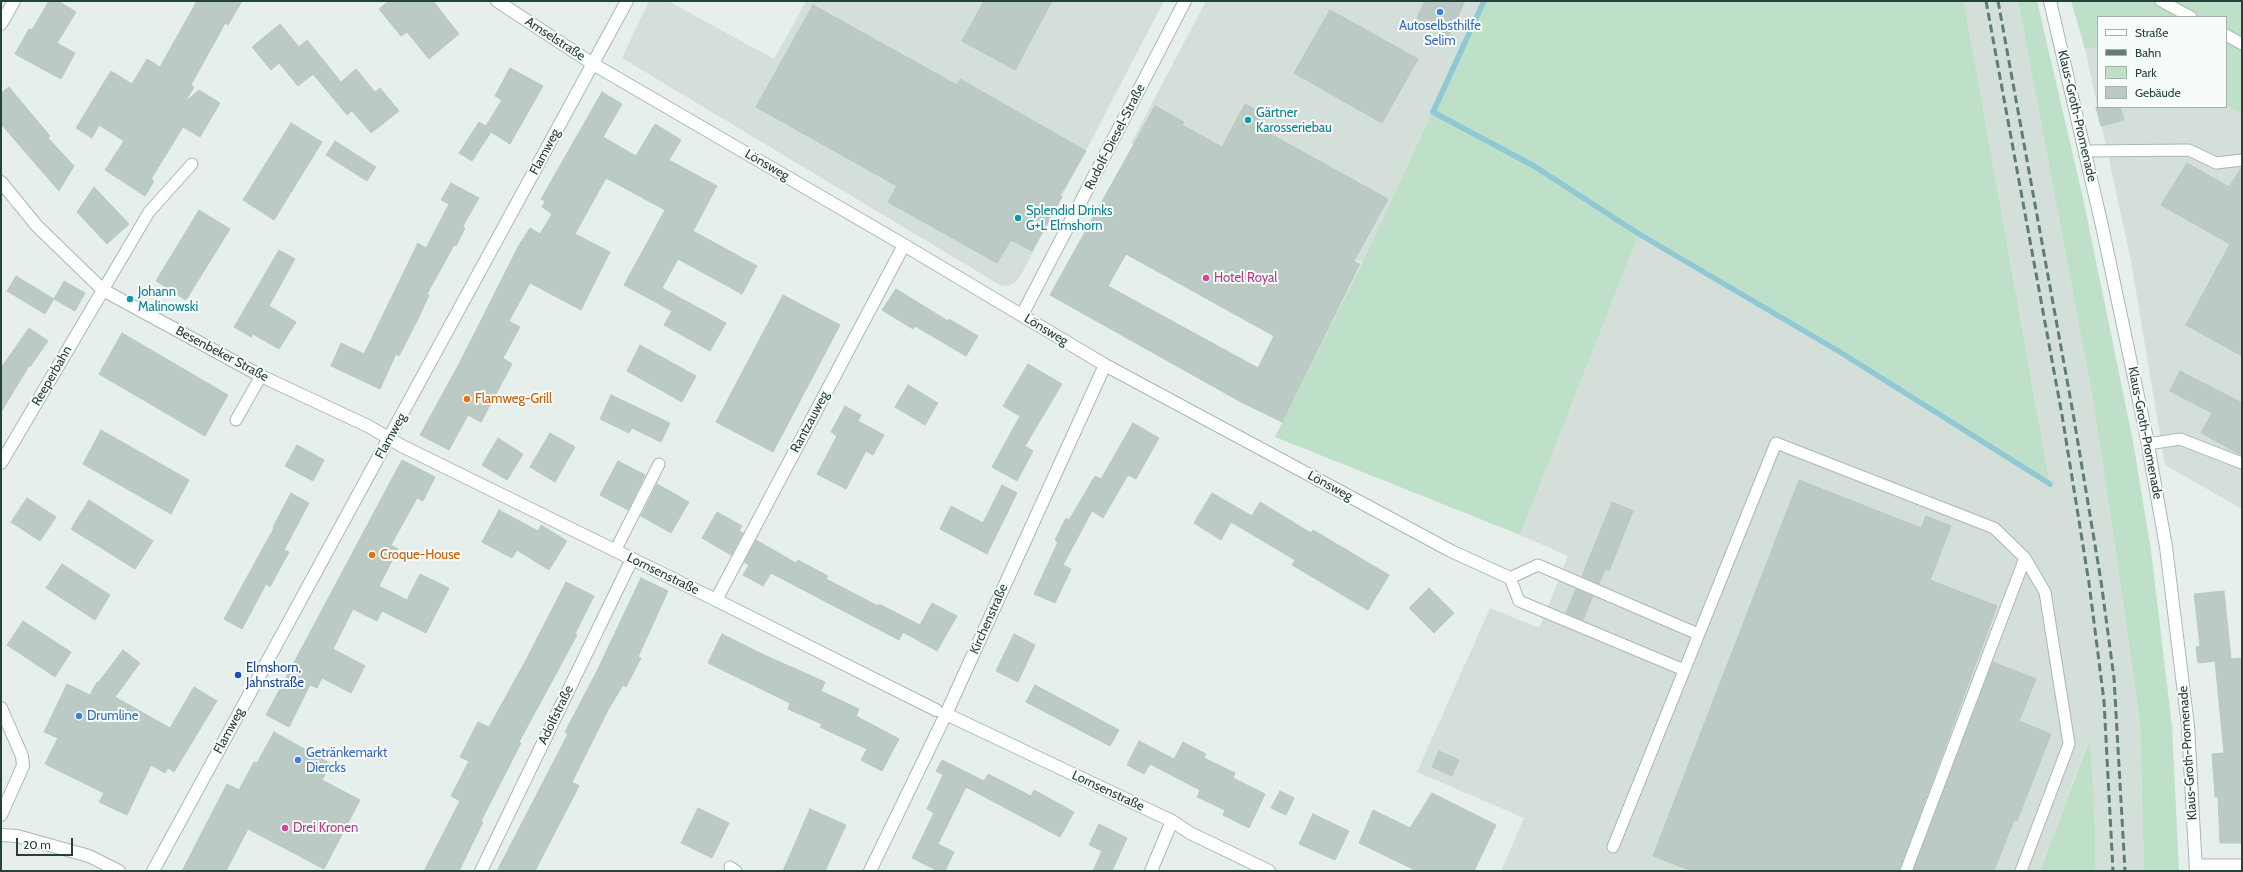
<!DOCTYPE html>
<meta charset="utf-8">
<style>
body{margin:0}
#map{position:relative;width:2243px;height:872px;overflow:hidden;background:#e6efeb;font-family:Cabin,sans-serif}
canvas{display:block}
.frame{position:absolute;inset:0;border:2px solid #24423a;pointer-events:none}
.legend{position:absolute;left:2097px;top:16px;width:130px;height:92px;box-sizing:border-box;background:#f7fbf9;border:1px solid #a3b1ad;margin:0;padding:5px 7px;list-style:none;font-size:12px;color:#24423a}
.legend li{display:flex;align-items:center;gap:8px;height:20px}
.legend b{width:20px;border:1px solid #a3b1ad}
.scale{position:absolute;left:16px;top:838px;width:57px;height:18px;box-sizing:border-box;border:2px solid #24423a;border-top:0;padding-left:5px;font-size:12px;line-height:14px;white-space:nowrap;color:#24423a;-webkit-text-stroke:3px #f7fbf9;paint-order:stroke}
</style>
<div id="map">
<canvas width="2243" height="872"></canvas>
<div class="frame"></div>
<ul class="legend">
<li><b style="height:5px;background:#fff"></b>Straße</li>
<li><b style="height:5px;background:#5f7d75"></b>Bahn</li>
<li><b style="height:11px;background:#bfe0c8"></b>Park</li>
<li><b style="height:11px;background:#bbcac4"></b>Gebäude</li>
</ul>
<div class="scale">20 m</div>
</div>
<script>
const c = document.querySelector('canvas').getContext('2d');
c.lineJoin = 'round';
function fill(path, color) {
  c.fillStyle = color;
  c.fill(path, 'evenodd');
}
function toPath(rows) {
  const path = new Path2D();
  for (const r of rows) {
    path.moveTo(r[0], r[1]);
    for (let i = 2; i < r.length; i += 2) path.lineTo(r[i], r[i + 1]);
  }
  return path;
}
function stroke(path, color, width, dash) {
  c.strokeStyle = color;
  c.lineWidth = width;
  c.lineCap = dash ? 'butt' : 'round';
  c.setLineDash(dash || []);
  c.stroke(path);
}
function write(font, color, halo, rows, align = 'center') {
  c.font = font + ' Cabin,sans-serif';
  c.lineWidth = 4;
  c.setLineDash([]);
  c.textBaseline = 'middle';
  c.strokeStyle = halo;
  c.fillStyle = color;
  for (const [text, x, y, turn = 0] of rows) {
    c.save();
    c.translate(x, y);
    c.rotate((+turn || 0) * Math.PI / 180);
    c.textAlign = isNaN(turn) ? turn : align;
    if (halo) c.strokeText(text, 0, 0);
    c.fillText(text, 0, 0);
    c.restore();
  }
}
fill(toPath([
 [649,1,668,1,774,59,806,1,1164,1,1021,275,1016,282,1008,286,1000,285,622,58],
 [1206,1,1484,1,1362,263,1131,143],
 [1964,1,2018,1,2094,406,2119,574,2140,725,2144,871,2095,871,2095,826,2089,739,2040,871,1501,871,1524,818,1417,772,1490,608,1539,628,1546,612,1568,556,1520,535,1639,234,1840,352,2050,483],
 [2098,47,2098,107,2226,107,2226,105,2242,114,2242,509,2165,465,2131,261,2085,49]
]), '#d4dfda');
fill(toPath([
 [1484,1,1964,1,2050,484,1840,352,1639,234,1520,535,1275,437,1362,263],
 [2018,1,2037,1,2083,198,2133,441,2151,551,2172,726,2179,871,2144,871,2140,725,2119,574,2094,406],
 [2071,1,2242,1,2242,114,2226,105,2226,17,2098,17,2098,47,2085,49],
 [2090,738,2095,826,2095,871,2040,871]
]), '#bfe0c8');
stroke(toPath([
 [1484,1,1433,112,1534,166,1639,234,1840,352,2050,484]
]), '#8ec9d4', 5.5);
const building = toPath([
 [49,1,58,1,76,12,57,43,75,53,61,79,15,54,29,29,32,30,49,1],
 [197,1,242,1,228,25,225,23,217,38,191,85,194,87,185,102,199,90,220,103,200,137,183,127,151,179,154,181,145,196,105,170,124,141,99,125,92,138,76,128,111,71,132,84,147,59,160,67,197,1],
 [389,1,433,1,459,34,429,59,407,32,401,36,379,9,389,1],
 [984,1,1052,1,1015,70,962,41,984,1],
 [1425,1,1465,1,1448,38,1415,22,1425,1],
 [813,5,957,85,960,79,1086,151,1060,195,1062,197,1032,251,1011,240,997,263,888,202,897,186,756,107,813,5],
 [1330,10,1418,59,1382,123,1294,73,1330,10],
 [280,24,299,47,307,40,341,82,356,69,375,92,380,88,399,111,371,133,352,111,347,115,313,74,298,86,279,63,271,70,252,47,280,24],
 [510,68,543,86,510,144,491,132,472,161,459,153,479,122,486,126,502,100,495,96,510,68],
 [9,87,50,136,48,138,74,166,59,191,1,124,1,93,9,87],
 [602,92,622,104,603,137,636,156,655,124,681,140,669,160,717,186,693,231,757,266,742,294,678,259,662,288,726,323,710,351,664,325,672,311,624,285,665,210,606,178,575,234,610,252,581,310,530,283,509,321,520,327,503,358,512,364,481,422,468,415,449,450,420,435,458,366,519,245,530,228,540,234,552,214,542,207,545,201,541,199,602,92],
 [1245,104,1263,114,1256,126,1388,199,1354,261,1360,264,1282,422,1241,402,1050,295,1155,106,1184,122,1182,125,1222,147,1245,104],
 [1126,254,1274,336,1258,368,1108,286,1126,254],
 [2096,107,2120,107,2124,120,2101,126,2096,107],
 [291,123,322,142,274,220,243,200,291,123],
 [335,141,376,167,367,181,326,155,335,141],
 [2187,163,2229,187,2242,167,2242,356,2186,325,2230,244,2161,205,2187,163],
 [451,183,479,198,463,226,465,228,456,246,454,245,427,294,429,295,418,319,399,356,396,354,380,389,331,366,341,343,364,354,418,243,426,248,449,204,441,200,451,183],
 [94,187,129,224,107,244,77,212,94,187],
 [199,210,230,229,186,300,156,281,199,210],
 [279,250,295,259,269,306,296,322,279,349,253,334,251,337,234,327,279,250],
 [16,276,54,299,64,281,85,293,75,311,54,299,45,314,7,291,16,276],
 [896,289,948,321,949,319,978,336,966,356,915,326,913,329,882,310,896,289],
 [783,295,840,325,773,452,716,422,783,295],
 [29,328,48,341,30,367,29,366,1,412,1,368,29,328],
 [122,333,228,395,205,436,99,374,122,333],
 [640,345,696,376,682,402,627,371,640,345],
 [1028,364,1062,384,1025,446,1033,451,1017,481,992,467,1020,416,1003,406,1028,364],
 [2180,371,2242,403,2242,455,2201,433,2212,413,2170,391,2180,371],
 [908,385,938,403,925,425,895,407,908,385],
 [611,395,670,423,661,442,632,428,629,433,600,419,611,395],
 [845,406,861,415,858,421,884,435,873,455,866,451,846,489,817,474,837,436,831,432,845,406],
 [1133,423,1159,438,1136,479,1128,475,1103,518,1092,511,1063,565,1071,569,1055,603,1034,594,1058,542,1055,540,1066,518,1069,520,1095,476,1101,479,1133,423],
 [101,430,189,480,171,514,83,464,101,430],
 [550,433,575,447,555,482,530,467,550,433],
 [498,438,523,454,507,480,482,465,498,438],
 [297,445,324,460,313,481,285,466,297,445],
 [402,460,435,477,423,501,417,498,391,545,398,549,379,586,407,600,420,574,449,588,426,633,382,611,377,621,353,609,333,649,365,666,351,693,322,678,317,688,310,685,289,727,266,715,402,460],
 [618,461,645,475,628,510,600,495,618,461],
 [1799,480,1921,528,1926,516,1951,526,1930,580,1997,606,1899,871,1692,871,1653,856,1799,480],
 [657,484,689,502,671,533,641,516,657,484],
 [1002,485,1017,493,987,554,940,529,951,506,983,523,1002,485],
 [291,493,309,503,284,550,289,552,270,587,266,584,242,629,224,619,274,528,273,527,291,493],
 [1212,493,1252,516,1260,502,1311,533,1313,530,1389,575,1368,610,1292,565,1295,560,1231,522,1221,540,1194,523,1212,493],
 [27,498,56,517,40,541,11,522,27,498],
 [89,500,153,541,135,569,71,529,89,500],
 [1612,502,1633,511,1609,571,1605,569,1599,584,1582,576,1612,502],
 [499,510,538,531,541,525,567,541,549,570,517,550,512,558,482,542,499,510],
 [717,512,742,526,739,531,743,533,731,555,702,538,717,512],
 [756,540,796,563,798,560,828,576,826,579,878,606,879,604,920,625,932,603,957,616,937,651,903,632,899,640,771,573,763,586,743,575,749,565,744,562,756,540],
 [62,564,110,595,95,620,46,588,62,564],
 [641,578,668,591,638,657,641,658,626,687,623,685,608,710,572,782,579,786,535,871,497,871,568,734,565,732,597,671,641,578],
 [566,582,594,596,575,634,577,635,519,742,521,743,481,821,483,822,459,871,424,871,460,801,451,796,469,761,460,757,478,722,489,727,525,662,566,582],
 [1429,588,1454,613,1434,633,1409,608,1429,588],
 [1576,589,1593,596,1583,620,1566,613,1576,589],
 [2224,591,2231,659,2242,658,2242,843,2220,843,2218,797,2215,797,2212,754,2224,753,2215,661,2198,663,2196,647,2200,646,2194,594,2224,591],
 [23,621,71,652,55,677,7,645,23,621],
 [722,634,762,654,825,682,821,691,859,709,856,716,899,739,882,771,861,760,867,749,820,727,822,724,788,709,790,703,708,663,722,634],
 [1014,634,1035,645,1018,682,996,671,1014,634],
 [123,650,140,663,115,697,170,728,194,687,217,701,174,772,168,768,165,773,151,765,127,815,99,802,104,793,45,764,58,738,44,732,67,684,90,695,97,682,98,683,123,650],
 [1993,662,2036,679,2019,721,2051,734,2017,821,2014,820,1994,871,1913,871,1993,662],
 [1035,685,1119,730,1110,746,1026,702,1035,685],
 [274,732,331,764,322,780,360,800,324,869,248,829,226,871,182,871,227,784,239,790,254,762,257,763,274,732],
 [1139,741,1174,759,1183,742,1206,754,1204,758,1235,773,1233,778,1265,794,1249,828,1223,815,1225,810,1197,797,1200,790,1150,764,1144,774,1127,765,1139,741],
 [1439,751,1459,760,1452,776,1432,767,1439,751],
 [942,760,984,781,988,774,1031,796,1034,790,1074,812,1060,837,966,787,938,844,954,852,945,871,938,871,912,858,934,813,927,809,943,775,936,771,942,760],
 [1280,791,1294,798,1286,815,1271,808,1280,791],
 [1432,793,1496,825,1474,871,1417,871,1359,843,1373,810,1410,828,1432,793],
 [698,808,729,823,712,858,681,843,698,808],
 [810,809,846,825,825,871,783,871,810,809],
 [1313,814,1349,831,1335,860,1299,844,1313,814],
 [1099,824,1127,838,1112,871,1093,871,1102,851,1089,845,1099,824]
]);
fill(building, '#bbcac4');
stroke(building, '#b8c9c2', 1);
const service = toPath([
 [2161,1,2191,17],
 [2226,35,2242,44],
 [2086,151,2189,150,2216,163,2242,160],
 [103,290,149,212,192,164],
 [236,420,261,376],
 [2148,444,2180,439,2242,463],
 [615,551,659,464],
 [1684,670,1519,601,1510,578,1538,565,1698,634],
 [1613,847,1776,443,1994,528,2025,558,2045,592,2069,744,2021,871],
 [2196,865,2242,865],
 [730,867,736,871],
 [1906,871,2025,558]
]);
const minor = toPath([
 [497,1,593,64,904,245,1105,365,1451,551,1510,578],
 [2050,1,2102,226,2146,434,2166,547,2188,726,2196,871],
 [1,24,14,1],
 [1,182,37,226,103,290,261,376,368,426,402,446,716,600,936,710],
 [1022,315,1185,1],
 [1,463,103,290],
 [716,600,904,245],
 [1,708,22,756,23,766,1,815],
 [946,714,1172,821,1190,833,1269,871],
 [1,835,17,836,89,856,119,871],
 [481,871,632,559],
 [870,871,946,714,1105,365],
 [1151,871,1172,821]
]);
const secondary = toPath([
 [153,871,627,1]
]);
stroke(service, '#a8b8b2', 13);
stroke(minor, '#a8b8b2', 14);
stroke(secondary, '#a4bbb3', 14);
stroke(service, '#fff', 11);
stroke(minor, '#fff', 12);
stroke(secondary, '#fff', 12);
stroke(toPath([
 [1986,1,2062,415,2089,583,2104,701,2113,871],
 [1998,1,2073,413,2101,581,2114,678,2125,871]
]), '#5f7d75', 3, [8, 4]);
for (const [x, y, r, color] of [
 [1440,12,4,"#3f7fe0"],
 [1248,120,4,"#0f9aa8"],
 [1018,218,4,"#0f9aa8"],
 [1206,278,4,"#d1479c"],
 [130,299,4,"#0f9aa8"],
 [467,399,4,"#e8710a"],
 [372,555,4,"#e8710a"],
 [238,675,4,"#1a4fb4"],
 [79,716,4,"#3f7fe0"],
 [298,760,4,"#3f7fe0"],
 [285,828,4,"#d1479c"]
]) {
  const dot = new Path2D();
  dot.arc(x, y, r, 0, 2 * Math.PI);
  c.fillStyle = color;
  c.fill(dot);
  stroke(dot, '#f7fbf9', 1.5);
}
write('13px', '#366cbe', '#f7fbf9', [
 ["Autoselbsthilfe",1440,26,"center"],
 ["Selim",1440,41,"center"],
 ["Drumline",87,716],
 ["Getränkemarkt",306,753],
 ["Diercks",306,768]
], 'left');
write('13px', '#24423a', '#f7fbf9', [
 ["Amselstraße",555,39,33],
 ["Klaus-Groth-Promenade",2077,116,77],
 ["Rudolf-Diesel-Straße",1115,137,-63],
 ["Flamweg",545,152,-62],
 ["Lönsweg",767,165,30],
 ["Lönsweg",1046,330,31],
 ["Besenbeker Straße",222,354,28],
 ["Reeperbahn",52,376,-60],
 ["Rantzauweg",810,422,-62],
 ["Klaus-Groth-Promenade",2145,433,79],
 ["Flamweg",391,436,-61],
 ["Lönsweg",1330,486,28],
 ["Lornsenstraße",663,574,26],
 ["Kirchenstraße",989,619,-66],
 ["Adolfstraße",556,715,-64],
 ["Flamweg",229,731,-62],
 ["Klaus-Groth-Promenade",2188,753,-94],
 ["Lornsenstraße",1108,791,25]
]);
write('13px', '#0d838f', '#f7fbf9', [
 ["Gärtner",1256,113],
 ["Karosseriebau",1256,128],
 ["Splendid Drinks",1026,211],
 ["G+L Elmshorn",1026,226],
 ["Johann",138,292],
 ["Malinowski",138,307]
], 'left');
write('13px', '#b23c85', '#f7fbf9', [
 ["Hotel Royal",1214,278],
 ["Drei Kronen",293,828]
], 'left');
write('13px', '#c56008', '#f7fbf9', [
 ["Flamweg-Grill",475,399],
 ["Croque-House",380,555]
], 'left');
write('13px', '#164399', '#f7fbf9', [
 ["Elmshorn,",246,668],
 ["Jahnstraße",246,683]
], 'left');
</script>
